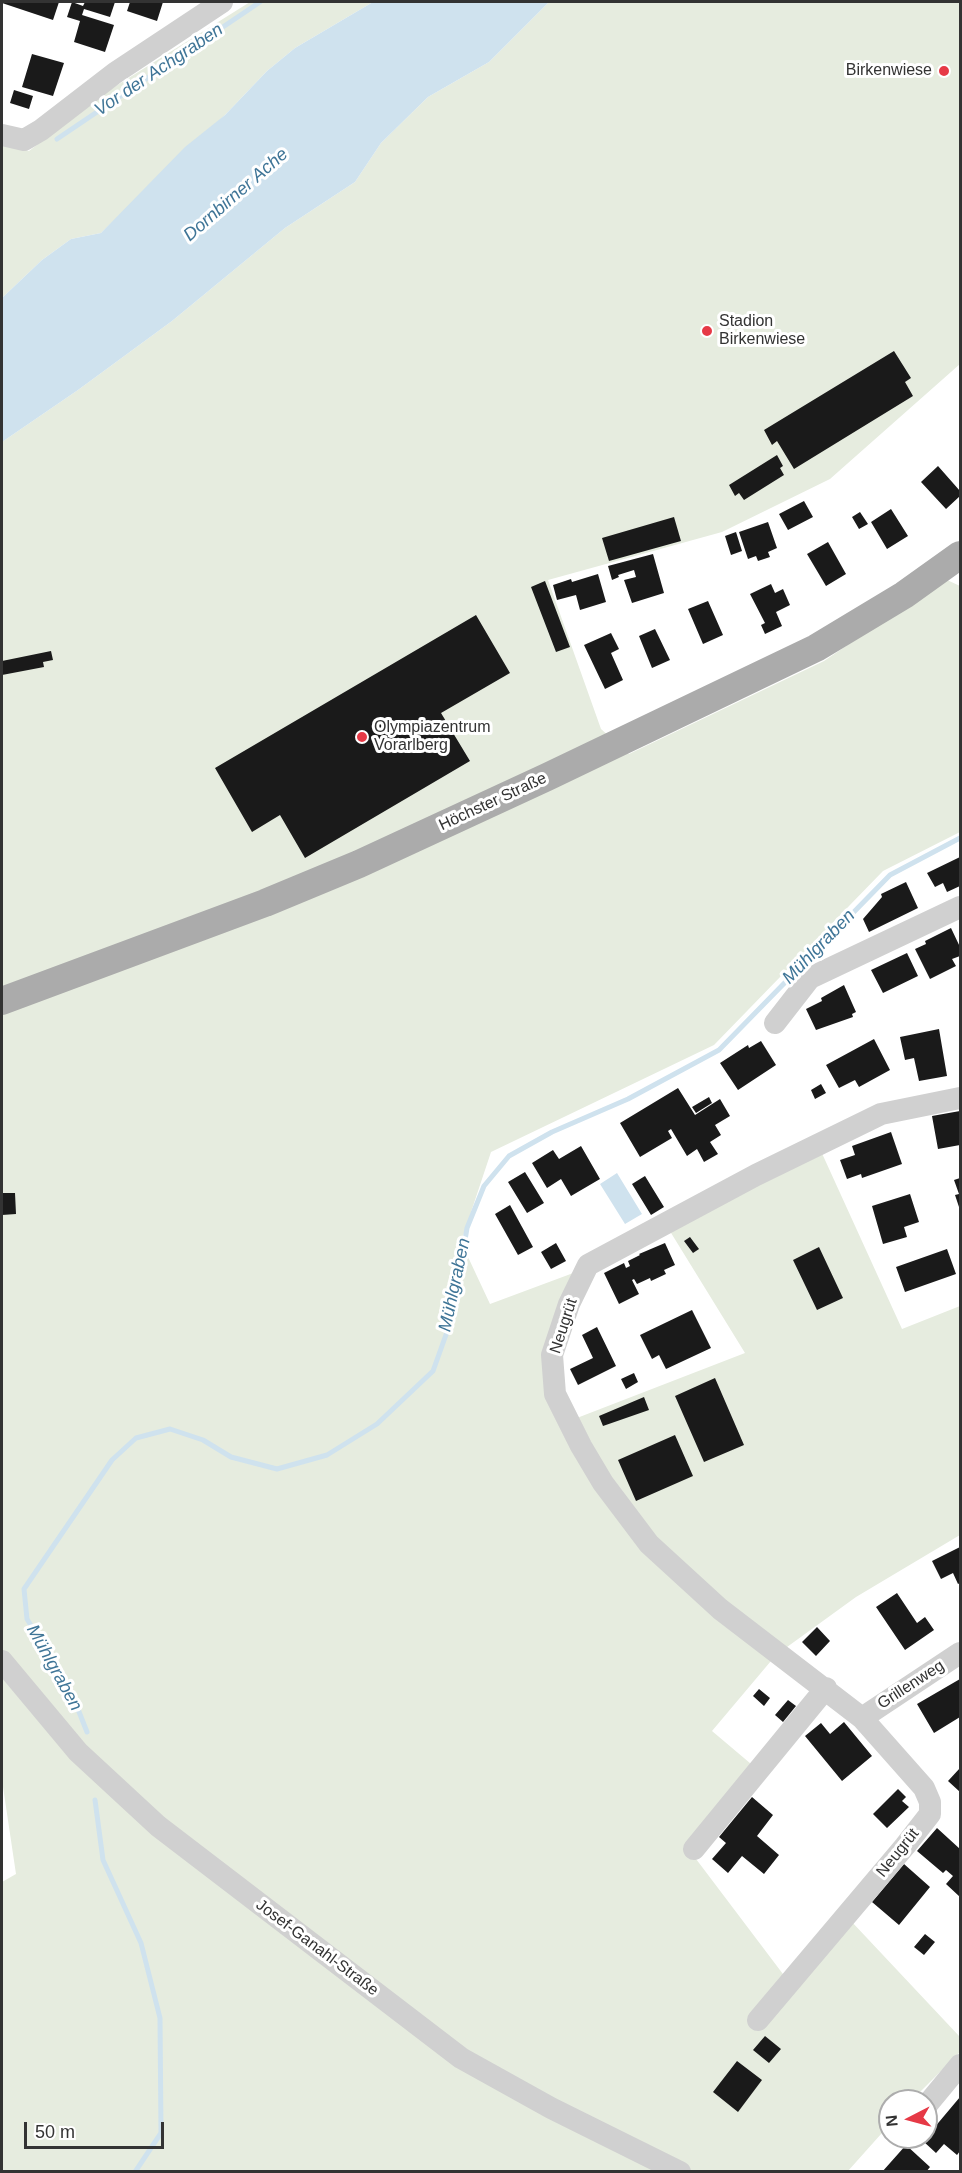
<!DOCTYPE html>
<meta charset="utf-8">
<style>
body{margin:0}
#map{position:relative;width:962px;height:2173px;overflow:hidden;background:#fff;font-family:Helvetica,sans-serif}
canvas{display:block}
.frame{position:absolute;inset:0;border:3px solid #333;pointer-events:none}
.north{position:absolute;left:878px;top:2089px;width:60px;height:60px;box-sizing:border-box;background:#fff;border:2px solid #adadad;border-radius:50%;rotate:264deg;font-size:16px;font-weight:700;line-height:24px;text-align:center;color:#333}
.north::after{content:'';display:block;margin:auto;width:21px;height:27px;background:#e63946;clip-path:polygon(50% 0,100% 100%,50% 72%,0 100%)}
.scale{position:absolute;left:24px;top:2122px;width:140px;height:27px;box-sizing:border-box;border:3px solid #333;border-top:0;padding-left:8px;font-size:18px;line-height:21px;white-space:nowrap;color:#333;-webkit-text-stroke:4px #fff;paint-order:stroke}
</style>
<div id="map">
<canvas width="962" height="2173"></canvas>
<div class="frame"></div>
<div class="north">N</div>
<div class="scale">50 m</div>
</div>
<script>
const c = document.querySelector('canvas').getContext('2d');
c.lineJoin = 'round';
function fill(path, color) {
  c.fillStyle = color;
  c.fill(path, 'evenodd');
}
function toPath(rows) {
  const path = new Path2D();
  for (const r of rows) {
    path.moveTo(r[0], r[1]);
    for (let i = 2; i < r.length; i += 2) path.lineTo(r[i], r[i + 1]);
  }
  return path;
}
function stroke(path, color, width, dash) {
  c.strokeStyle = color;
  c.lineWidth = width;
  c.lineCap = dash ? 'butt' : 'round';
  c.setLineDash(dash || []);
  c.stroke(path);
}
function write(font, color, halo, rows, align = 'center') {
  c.font = font + ' Helvetica,sans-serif';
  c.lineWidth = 6;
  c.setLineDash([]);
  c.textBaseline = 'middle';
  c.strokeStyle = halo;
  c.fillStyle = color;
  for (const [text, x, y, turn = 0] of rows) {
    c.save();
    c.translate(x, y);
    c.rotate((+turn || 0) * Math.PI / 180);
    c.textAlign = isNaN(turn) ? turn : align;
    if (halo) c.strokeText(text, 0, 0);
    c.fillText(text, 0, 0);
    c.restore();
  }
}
fill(toPath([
 [250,2,373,2,295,48,267,71,225,115,101,233,71,239,42,260,2,298,2,143,29,151,103,94],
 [549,2,960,2,960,364,830,479,722,532,548,580,601,729,629,754,824,661,945,579,960,586,960,832,883,871,714,1045,491,1152,461,1242,490,1304,584,1269,550,1354,564,1423,745,1353,668,1228,820,1149,902,1329,960,1306,960,1535,856,1597,776,1655,712,1731,757,1769,690,1851,792,1986,851,1921,960,2037,960,2052,911,2101,890,2101,890,2124,848,2171,2,2172,2,1882,16,1874,2,1780,2,442,78,390,172,321,285,228,355,182,381,143,428,97,489,62]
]), '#e6ecdf');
fill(toPath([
 [373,2,549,2,489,62,428,97,381,143,355,182,285,228,172,321,78,390,2,442,2,298,42,260,71,239,101,233,185,147,225,115,267,71,295,48],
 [617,1173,642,1214,625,1224,600,1184]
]), '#cfe2ee');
stroke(toPath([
 [57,139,260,2],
 [87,1732,70,1689,27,1619,24,1589,112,1460,136,1438,170,1429,203,1440,231,1457,277,1469,327,1455,377,1424,433,1371,452,1318,467,1228,484,1186,509,1156,552,1132,628,1099,719,1050,890,875,960,838],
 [95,1800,103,1860,141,1943,160,2018,161,2133,135,2172]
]), '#cfe2ee', 5);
fill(toPath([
 [2,2,59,2,53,20,2,3],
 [72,2,83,6,85,2,115,2,110,17,84,9,82,15,114,25,105,52,74,42,80,21,67,17],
 [130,2,163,2,157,21,127,11],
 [32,54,64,63,53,96,22,87],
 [14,90,33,96,29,109,10,103],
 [894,351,911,378,905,382,913,396,794,469,777,441,772,445,764,430],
 [777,455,783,466,780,468,784,475,744,500,739,493,735,496,729,485],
 [938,466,960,491,960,496,946,509,921,482],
 [804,501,813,517,788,530,779,514],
 [891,509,908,536,887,549,871,522],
 [860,512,868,524,859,529,852,517],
 [674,517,681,541,609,561,602,538],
 [768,522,777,548,768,552,770,557,758,561,756,556,748,559,739,532],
 [736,532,742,551,731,555,725,536],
 [828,542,846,574,826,586,807,554],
 [653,554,664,593,632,603,624,580,636,577,634,570,618,575,619,577,612,580,608,566],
 [598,574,606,602,580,610,576,595,557,600,553,585,571,579,572,582],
 [545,581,570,647,556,652,531,587],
 [771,584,775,593,783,589,790,605,776,612,782,626,765,634,761,625,765,623,750,594],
 [708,601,723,635,703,644,688,609],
 [476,615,510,673,441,713,470,761,305,858,280,815,252,832,215,768],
 [655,629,670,660,652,668,639,636],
 [611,633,619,649,611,653,623,680,605,689,584,645],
 [51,651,53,660,43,662,44,667,2,675,2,661],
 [960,857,960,886,947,892,943,883,935,887,927,873],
 [906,882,918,908,869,932,863,919,882,897,881,894],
 [951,928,960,947,960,956,952,959,956,966,930,979,915,949,926,944,925,941],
 [907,953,918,976,883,993,871,970],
 [844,985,856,1012,852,1014,853,1017,816,1030,806,1009,822,1001,821,998],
 [939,1029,947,1076,919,1081,914,1058,905,1060,900,1037],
 [874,1039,890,1070,859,1087,855,1080,839,1088,826,1065],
 [761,1041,776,1065,738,1090,720,1063,748,1045,749,1048],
 [821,1084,826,1093,815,1099,811,1090],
 [678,1088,695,1115,720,1099,730,1116,715,1125,721,1135,710,1142,718,1154,704,1162,697,1149,687,1156,671,1129,668,1131,672,1138,640,1157,620,1123],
 [709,1097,712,1103,696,1113,692,1107],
 [960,1111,960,1145,938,1149,932,1116],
 [891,1132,902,1164,862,1178,861,1174,847,1179,840,1160,855,1155,852,1146],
 [581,1146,600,1179,571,1196,561,1179,547,1188,532,1163,553,1150,559,1159],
 [525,1172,544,1203,527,1213,508,1182],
 [645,1176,664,1207,651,1215,632,1184],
 [960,1178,960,1210,955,1195,959,1194,954,1180],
 [2,1193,15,1193,16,1214,2,1215],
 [910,1194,919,1222,904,1227,907,1237,883,1244,872,1206],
 [510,1205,533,1247,518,1255,495,1214],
 [690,1237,699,1249,693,1253,684,1241],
 [556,1243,566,1261,551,1269,541,1252],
 [665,1243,675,1265,664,1270,666,1274,651,1281,650,1278,637,1284,634,1279,632,1280,639,1294,619,1304,604,1273,624,1263,626,1268,630,1266,628,1261,640,1255,639,1254],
 [819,1247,843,1298,817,1310,793,1260],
 [947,1249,956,1274,905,1292,896,1267],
 [692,1310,711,1348,666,1369,659,1355,652,1359,640,1335],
 [597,1327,616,1366,578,1385,570,1369,593,1358,582,1335],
 [634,1373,638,1382,626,1389,621,1379],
 [715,1378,744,1445,704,1462,675,1396],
 [644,1397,649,1410,603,1426,599,1416],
 [675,1435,693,1476,636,1501,618,1460],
 [960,1547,960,1583,958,1584,953,1573,941,1579,932,1561],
 [897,1593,917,1623,925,1617,934,1630,905,1650,876,1607],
 [817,1627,830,1641,816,1656,802,1642],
 [960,1679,960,1717,934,1733,917,1704],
 [759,1689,770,1698,764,1706,753,1696],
 [788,1700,796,1706,783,1722,775,1715],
 [844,1722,872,1756,842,1781,805,1736,821,1723,830,1734],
 [960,1768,960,1792,948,1781],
 [898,1789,906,1797,902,1801,909,1807,887,1828,873,1814],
 [752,1797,773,1815,757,1836,779,1855,764,1874,742,1856,728,1873,712,1859,726,1843,719,1837],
 [937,1828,960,1849,960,1897,946,1884,953,1876,946,1870,943,1873,917,1851],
 [904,1864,930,1887,899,1925,872,1902],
 [925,1934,935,1942,924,1955,914,1947],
 [765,2036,781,2049,769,2063,753,2050],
 [737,2061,762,2080,738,2112,713,2092],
 [960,2097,960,2151,957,2155,944,2144,936,2153,923,2141],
 [906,2145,930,2167,926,2172,882,2172]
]), '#1a1a1a');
stroke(toPath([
 [2,135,24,140,41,130,115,73,222,2],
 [775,1023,810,978,960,907],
 [2,1661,78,1752,158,1826,461,2058,551,2108,680,2172],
 [862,1718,960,1653],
 [694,1849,826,1688],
 [758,2020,905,1846,930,1814,930,1802,924,1788,862,1718,720,1609,649,1544,603,1483,581,1446,555,1394,552,1355,569,1304,588,1265,756,1175,881,1114,960,1098],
 [926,2106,960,2065]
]), '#d0d0d0', 22);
stroke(toPath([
 [2,1001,265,903,359,864,547,777,816,648,904,595,960,555]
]), '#ababab', 28);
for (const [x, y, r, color] of [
 [944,71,6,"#e63946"],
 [707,331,6,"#e63946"],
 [362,737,6,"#e63946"]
]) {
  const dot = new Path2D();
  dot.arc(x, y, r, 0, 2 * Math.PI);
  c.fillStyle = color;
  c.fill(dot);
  stroke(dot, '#fff', 2);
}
write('16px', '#333', '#fff', [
 ["Birkenwiese",932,71,"right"],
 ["Stadion",719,322],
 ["Birkenwiese",719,340],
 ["Olympiazentrum",374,728],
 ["Vorarlberg",374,746]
], 'left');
write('16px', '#333', '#fff', [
 ["Höchster Straße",493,802,-25],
 ["Neugrüt",564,1326,-72],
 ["Grillenweg",911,1685,-33],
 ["Neugrüt",898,1853,-51],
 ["Josef-Ganahl-Straße",317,1948,37]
]);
write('italic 18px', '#3f7597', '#fff', [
 ["Vor der Achgraben",159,70,-34],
 ["Dornbirner Ache",236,195,-41],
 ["Mühlgraben",819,947,-46],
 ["Mühlgraben",455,1285,-78],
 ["Mühlgraben",54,1668,61]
]);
</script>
